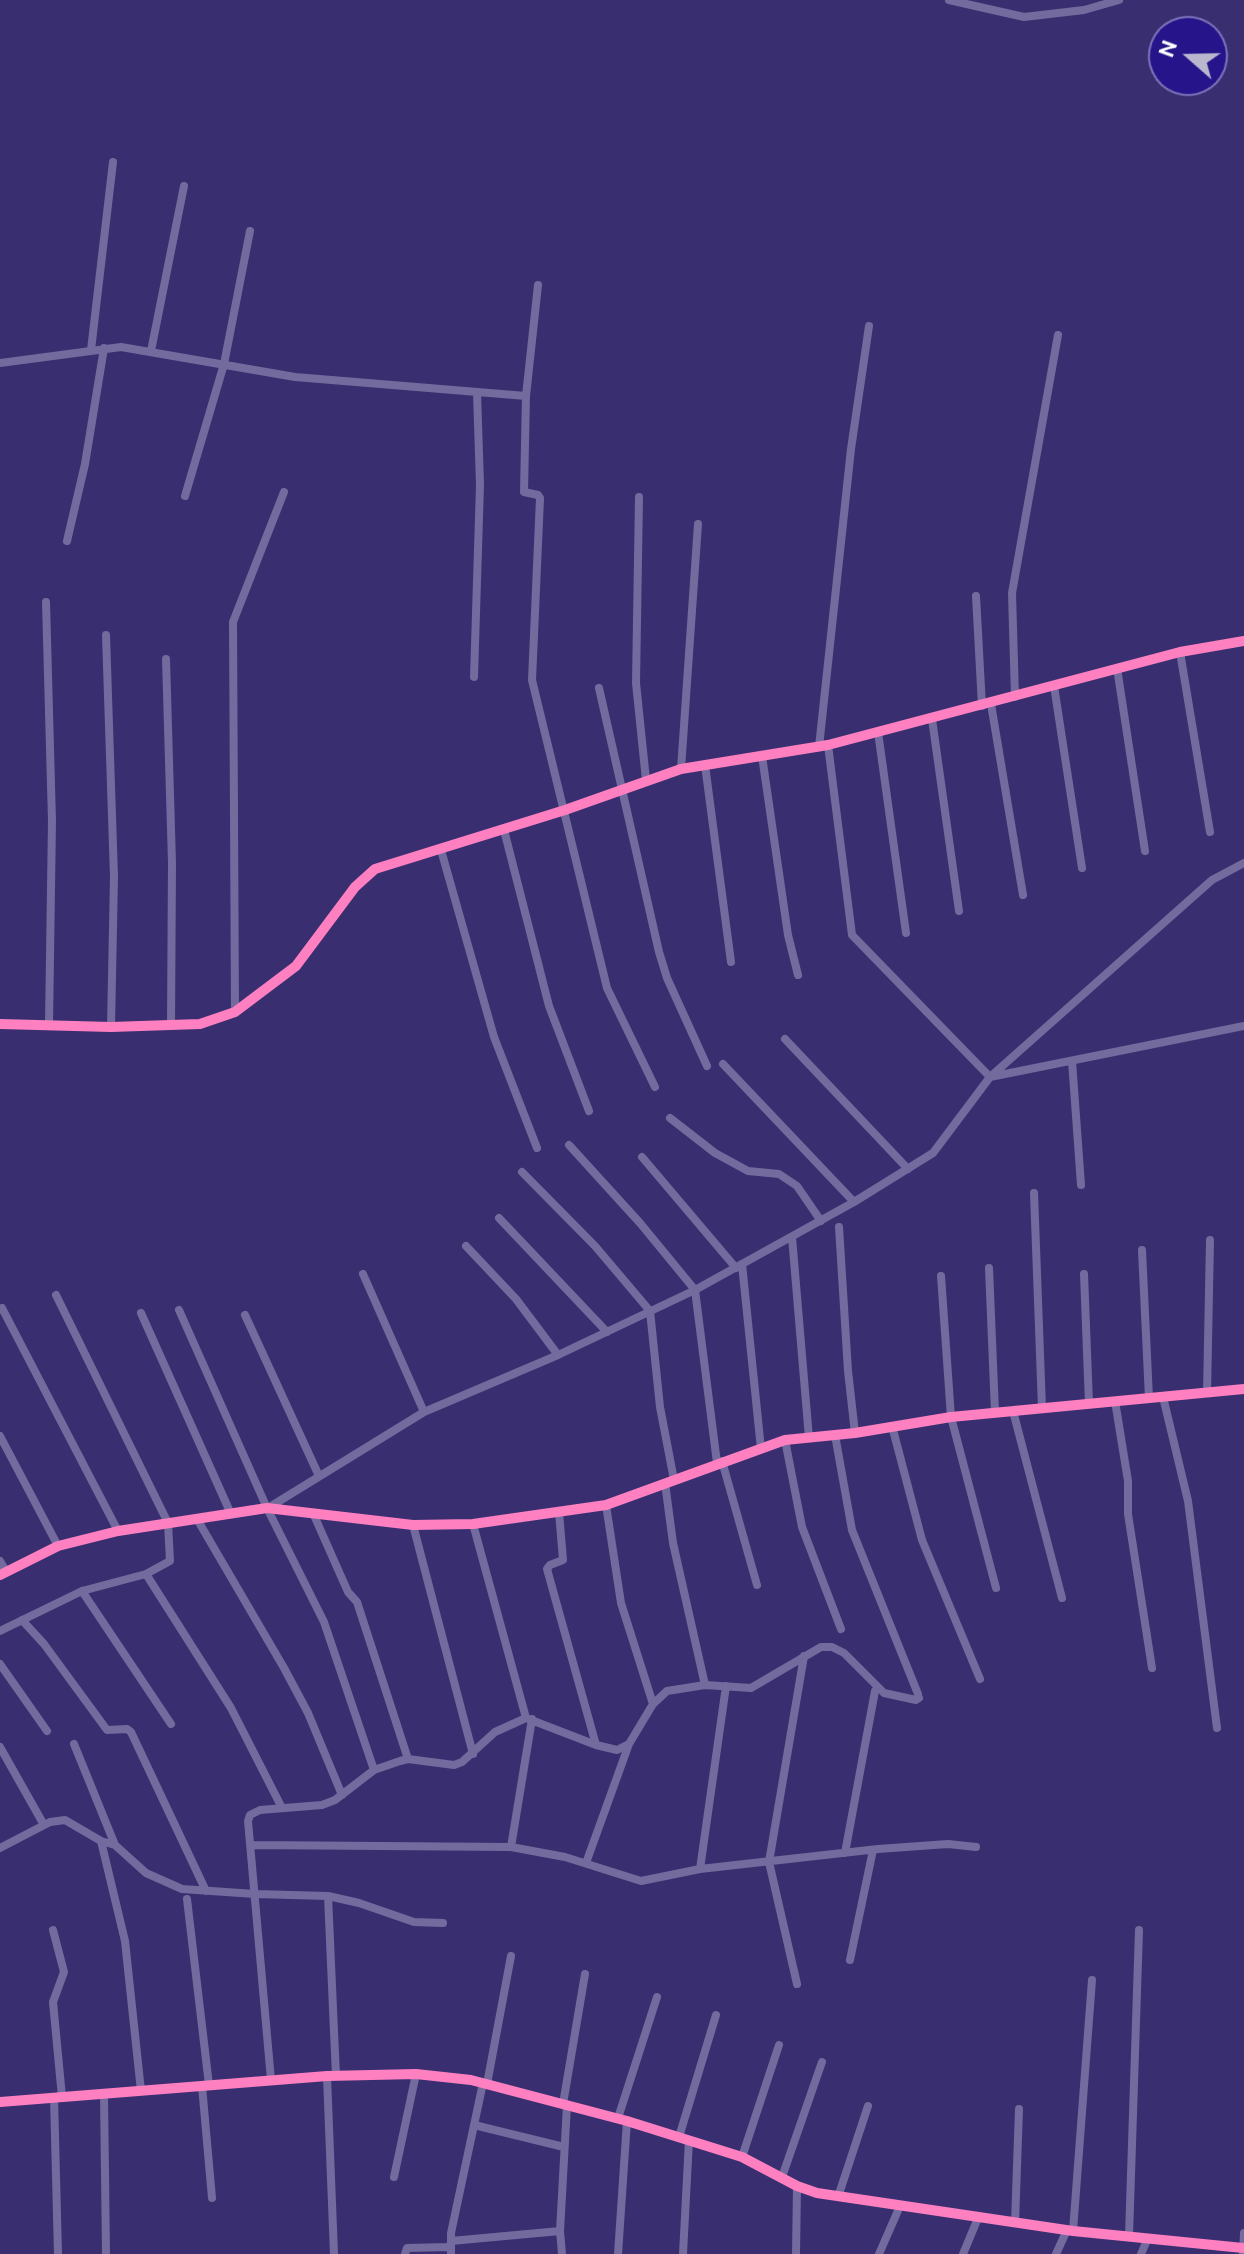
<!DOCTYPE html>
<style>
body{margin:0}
#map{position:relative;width:1244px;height:2254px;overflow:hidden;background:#392f70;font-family:Ubuntu,sans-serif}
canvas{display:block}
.north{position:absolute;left:1148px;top:16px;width:80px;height:80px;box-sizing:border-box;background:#26148b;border:2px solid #7d72b9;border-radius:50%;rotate:290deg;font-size:22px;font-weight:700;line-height:32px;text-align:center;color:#fff}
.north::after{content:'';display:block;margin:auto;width:28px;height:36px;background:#bab6cd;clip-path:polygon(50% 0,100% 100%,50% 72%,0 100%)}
</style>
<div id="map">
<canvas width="1244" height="2254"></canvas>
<div class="north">N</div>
</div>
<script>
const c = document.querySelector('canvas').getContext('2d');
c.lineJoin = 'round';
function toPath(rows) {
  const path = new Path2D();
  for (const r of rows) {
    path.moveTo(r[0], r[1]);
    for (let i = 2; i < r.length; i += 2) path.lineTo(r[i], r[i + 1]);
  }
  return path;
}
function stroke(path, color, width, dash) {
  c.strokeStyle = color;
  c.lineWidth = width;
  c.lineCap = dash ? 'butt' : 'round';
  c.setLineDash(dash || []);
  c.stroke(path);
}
stroke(toPath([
 [949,0,1024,17,1084,10,1119,0],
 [538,285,526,396,524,492,538,495,540,498,532,680,607,988,655,1087],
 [91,350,113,162],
 [151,351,184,186],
 [0,363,121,347,295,377,526,396],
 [185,496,224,364,250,231],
 [639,497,636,683,646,780],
 [67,541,85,464,104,348],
 [976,596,982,706],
 [46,602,52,821,49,1024],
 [106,635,114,877,111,1027],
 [1180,652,1210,832],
 [166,659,172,863,171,1025],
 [1117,668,1145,851],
 [474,677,480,485,477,392],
 [1054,686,1082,868],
 [599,688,659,952,667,978,707,1066],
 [1015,697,1012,593,1058,335],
 [991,704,1023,895],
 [932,719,959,911],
 [878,732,906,933],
 [828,745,852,935,990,1077,1244,1026],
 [819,747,851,449,869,326],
 [762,756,788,935,798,975],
 [705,765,731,962],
 [681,769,698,524],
 [504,830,549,1006,589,1111],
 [441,850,494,1037,537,1148],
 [235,1012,233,622,284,492],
 [0,1024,111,1027,200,1024,235,1012,296,966,355,887,375,869,565,810,681,769,828,745,1180,652,1244,641],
 [785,1039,908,1169],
 [1072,1061,1081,1185],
 [723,1064,854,1202],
 [670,1118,715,1153,748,1171,779,1174,797,1186,821,1221],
 [569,1145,640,1223,695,1290,717,1463],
 [642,1157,736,1268],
 [522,1172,595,1246,650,1311,660,1407,674,1480],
 [1034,1193,1042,1408],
 [499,1218,607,1332],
 [839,1227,848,1371,855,1433],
 [792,1237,809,1438],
 [466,1246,516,1299,558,1355],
 [1142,1250,1149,1398],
 [742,1264,761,1449],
 [989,1268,995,1412],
 [363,1274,424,1412],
 [1084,1274,1089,1404],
 [941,1276,951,1417,996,1588],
 [2,1308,118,1531],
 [179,1310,267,1508,324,1622,374,1770],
 [141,1313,231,1514],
 [245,1315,319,1476],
 [1207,1393,1210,1240],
 [1163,1397,1188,1501,1217,1728],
 [1115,1401,1128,1481,1128,1514,1152,1668],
 [1013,1411,1062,1598],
 [892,1426,922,1540,980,1679],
 [835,1435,852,1530,918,1694],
 [0,1436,58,1546],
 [785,1440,802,1527,841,1629],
 [722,1461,757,1585],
 [665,1483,673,1543,705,1685],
 [606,1505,621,1603,653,1704],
 [268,1508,424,1412,558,1355,695,1290,854,1202,933,1153,990,1077,1212,880,1244,863],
 [559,1512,563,1560,550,1565,547,1569,596,1745],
 [313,1513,348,1592,357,1602,408,1759],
 [197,1519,284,1668,308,1713,342,1795],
 [473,1524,526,1718],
 [413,1525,473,1754],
 [0,1561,6,1571],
 [146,1574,231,1708,282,1808],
 [0,1575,58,1546,118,1531,267,1508,413,1525,473,1524,606,1505,785,1440,855,1433,951,1417,1244,1389],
 [82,1591,171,1724],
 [22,1620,44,1644,107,1730,127,1729,131,1732,206,1891],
 [0,1631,82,1591,146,1574,170,1561,168,1523,56,1295],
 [0,1664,47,1731],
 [74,1744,115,1845],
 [0,1747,44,1825],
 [101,1841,125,1941,141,2091],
 [251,1845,511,1847,565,1857,641,1881,700,1869,878,1849,948,1844,976,1847],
 [511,1847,532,1719],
 [0,1848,50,1822,65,1820,101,1841,115,1845,146,1873,182,1889,255,1894,328,1896,359,1903,414,1922,443,1923],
 [845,1853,875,1691],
 [586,1863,629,1744],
 [700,1869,726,1686],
 [328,1896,336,2076],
 [187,1899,209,2085],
 [53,1930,64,1972,53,2002,62,2097],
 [850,1960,873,1850],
 [797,1984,769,1862,804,1656],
 [327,2076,334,2254],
 [271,2080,248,1821,250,1815,260,1810,322,1805,335,1800,374,1770,400,1761,408,1759,454,1765,462,1762,495,1732,526,1718,596,1745,617,1750,629,1744,653,1704,667,1691,705,1685,751,1688,821,1647,832,1647,844,1653,884,1693,916,1700,919,1698],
 [487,2084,511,1956],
 [202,2086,212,2198],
 [104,2094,106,2254],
 [54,2097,58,2254],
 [0,2102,327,2076,416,2074,471,2080,627,2121,742,2157,797,2186,817,2193,1073,2231,1243,2248],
 [563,2104,585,1974],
 [618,2118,657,1997],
 [474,2125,564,2147],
 [679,2137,716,2015],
 [742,2157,779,2045],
 [394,2177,416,2074],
 [782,2177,822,2062],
 [838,2197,868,2106],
 [1015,2223,1019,2109],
 [1073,2231,1092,1980],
 [1129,2236,1139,1930],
 [451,2241,560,2231],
 [405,2254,407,2248,448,2247,450,2245],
 [451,2254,451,2233,483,2083],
 [562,2254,560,2231,567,2105],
 [618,2254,627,2121],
 [683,2254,689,2140],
 [796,2254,797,2186],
 [879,2254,900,2206],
 [963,2254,978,2218],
 [1056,2254,1067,2230],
 [1141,2254,1148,2238],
 [1243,2254,1244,2233]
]), '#736b9d', 8);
stroke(toPath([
 [0,1024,111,1027,200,1024,235,1012,296,966,355,887,375,869,565,810,681,769,828,745,1180,652,1244,641],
 [0,1575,58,1546,118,1531,267,1508,413,1525,473,1524,606,1505,785,1440,855,1433,951,1417,1244,1389],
 [0,2102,327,2076,416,2074,471,2080,627,2121,742,2157,797,2186,817,2193,1073,2231,1243,2248]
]), '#ff80c0', 10);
</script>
